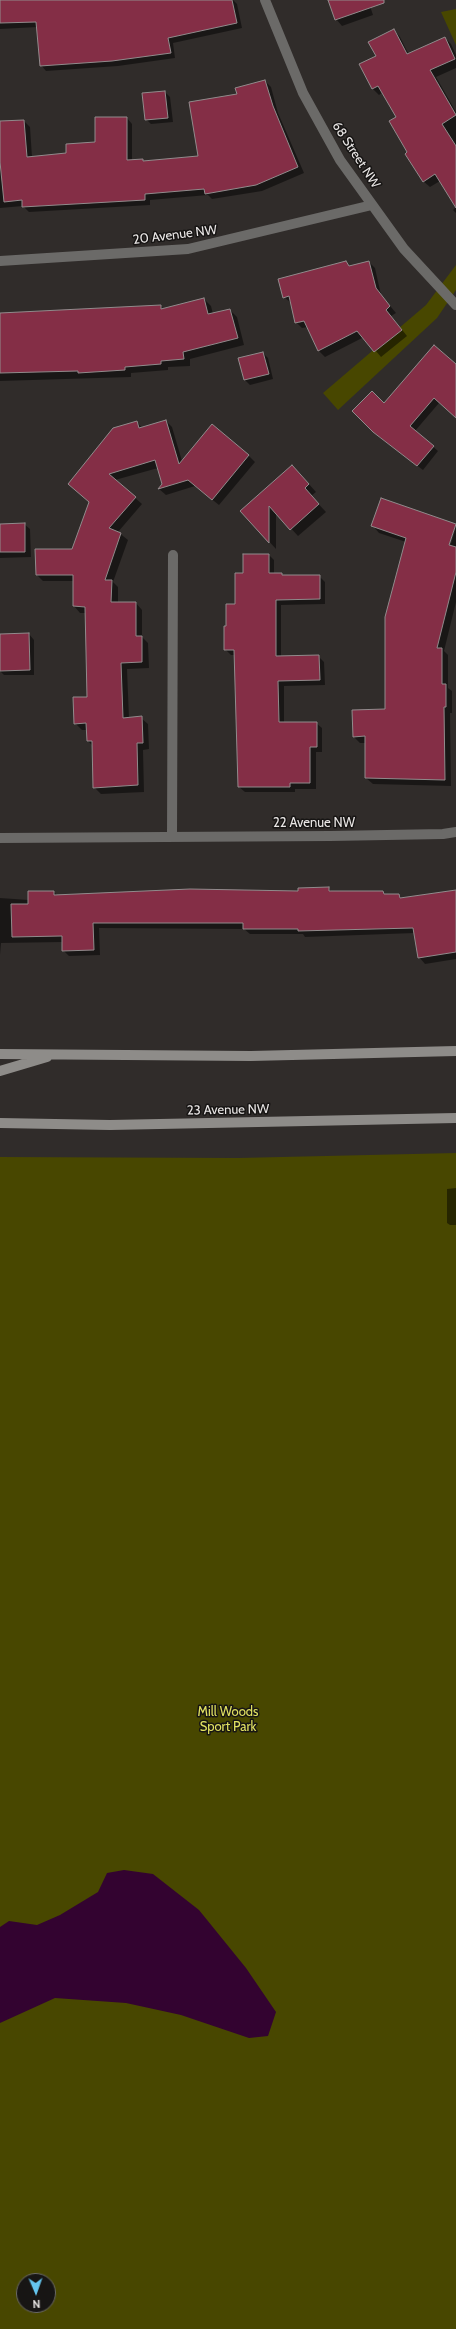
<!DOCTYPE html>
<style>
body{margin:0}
#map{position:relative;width:456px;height:2329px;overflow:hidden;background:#302c2a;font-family:Cabin,sans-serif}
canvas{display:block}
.north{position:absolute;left:16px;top:2273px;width:40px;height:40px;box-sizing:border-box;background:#171514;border:1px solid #6b6968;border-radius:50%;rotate:178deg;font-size:11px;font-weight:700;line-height:16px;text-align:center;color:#eae7e6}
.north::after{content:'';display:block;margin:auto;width:14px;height:18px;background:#65c5ee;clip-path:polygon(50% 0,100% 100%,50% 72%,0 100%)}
</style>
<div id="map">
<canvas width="456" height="2329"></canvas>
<div class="north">N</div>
</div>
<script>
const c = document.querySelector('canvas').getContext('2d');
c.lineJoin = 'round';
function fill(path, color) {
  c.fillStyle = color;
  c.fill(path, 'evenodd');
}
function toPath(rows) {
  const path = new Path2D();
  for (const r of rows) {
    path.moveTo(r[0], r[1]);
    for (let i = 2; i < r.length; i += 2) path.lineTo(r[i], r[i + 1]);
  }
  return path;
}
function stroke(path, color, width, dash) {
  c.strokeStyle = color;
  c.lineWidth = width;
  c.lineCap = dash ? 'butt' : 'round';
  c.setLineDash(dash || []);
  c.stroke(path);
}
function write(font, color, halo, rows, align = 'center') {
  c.font = font + ' Cabin,sans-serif';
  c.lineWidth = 3;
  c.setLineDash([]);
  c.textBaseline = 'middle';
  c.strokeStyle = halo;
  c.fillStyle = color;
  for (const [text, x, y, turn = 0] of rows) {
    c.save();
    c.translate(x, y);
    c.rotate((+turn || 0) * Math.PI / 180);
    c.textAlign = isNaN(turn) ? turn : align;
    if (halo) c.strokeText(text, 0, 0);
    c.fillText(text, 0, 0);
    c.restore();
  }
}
fill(toPath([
 [456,9,456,45,441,12],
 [456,265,456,290,437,318,338,410,323,393,426,305],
 [456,1153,456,2329,0,2329,0,1157,238,1158],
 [24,2281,48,2281,48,2305,24,2305]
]), '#484700');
fill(toPath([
 [124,1870,153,1874,199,1910,246,1968,276,2012,268,2036,249,2038,181,2015,126,2003,55,1998,0,2023,0,1927,9,1921,37,1925,60,1915,98,1892,107,1873]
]), '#330330');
fill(toPath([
 [0,0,233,0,237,4,242,28,173,43,175,58,118,66,46,71,41,65,38,27,0,29],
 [329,0,368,0,373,15,342,26,336,19],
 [394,30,400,37,409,55,445,38,451,44,456,55,456,68,436,77,456,112,456,206,440,181,430,187,423,181,409,153,397,117,383,92,379,95,372,88,377,56],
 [265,81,271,87,278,113,304,173,262,191,212,199,208,195,150,200,150,205,29,212,23,206,0,208,0,122,24,121,30,127,32,157,67,154,96,143,127,118,132,124,132,160,144,162,199,157,238,95],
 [165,92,170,97,173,122,151,124,146,119],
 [456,207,456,213,453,210],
 [345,262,350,267,369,262,375,268,381,295,396,313,391,316,407,336,381,357,364,337,325,357,319,351,308,327,302,328,296,322,291,303,284,297],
 [309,320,299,323,299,321],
 [204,299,211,306,213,314,230,310,237,317,244,345,190,359,190,366,168,367,168,370,131,373,131,377,0,381,0,314,161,306,164,309],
 [263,353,268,358,273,379,250,385,245,380],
 [456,366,456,417,439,403,415,431,438,451,423,470,379,437,384,405],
 [166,421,172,427,182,461,248,455,255,462,219,505,195,486,166,495,159,489,163,484,158,468,115,480,142,504,118,532,128,540,113,582,118,587,118,603,136,603,142,610,142,637,148,643,149,668,127,669,129,718,141,718,148,724,149,749,143,750,144,792,101,794,94,787,94,747,88,741,87,730,82,730,75,723,88,698,86,613,80,613,74,606,74,581,43,581,37,575,73,550,90,502,137,422,142,428],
 [299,473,316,492,311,496,326,512,298,536,276,512,276,549,241,511],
 [24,524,30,529,31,557,0,558,0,525],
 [455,525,447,549,449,550,456,527,456,602,444,651,448,655,448,688,452,691,452,713,450,713,451,786,373,784,366,778,366,743,360,743,354,737,386,710,406,542,379,533,373,526],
 [269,555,274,560,274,574,281,574,284,576,319,576,325,582,325,604,281,605,281,657,318,656,324,662,325,685,284,686,284,723,316,723,322,728,322,752,316,752,316,789,295,789,295,792,245,792,239,787,235,655,231,655,225,649,244,574],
 [29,634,34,640,34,675,4,675,0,671,0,635],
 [328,888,332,892,383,892,386,895,399,895,403,899,456,891,456,959,425,964,419,957,415,933,305,937,303,934,250,934,244,929,99,928,100,955,69,956,63,950,63,942,1,943,0,955,0,898,29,900,54,892,58,896,299,892],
 [456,1188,456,1225,450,1225,447,1223,447,1189]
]), '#0007');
const building = toPath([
 [0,0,232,0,237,23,168,38,171,53,112,61,40,66,36,22,0,23,0,0],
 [328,0,384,0,384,3,335,20,328,0],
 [394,29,407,54,445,37,455,59,430,70,456,115,442,124,456,146,456,208,435,174,423,182,405,154,407,152,389,121,396,117,378,86,372,89,359,64,376,56,368,42,394,29],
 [265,80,273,106,298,167,256,185,205,194,204,189,145,194,145,200,22,207,22,200,4,202,0,162,0,121,24,120,27,157,66,153,66,144,95,142,95,117,127,117,127,160,143,159,143,161,198,156,189,102,237,94,235,88,265,80],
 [165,91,168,118,145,120,142,93,165,91],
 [346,261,349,266,369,261,376,288,390,306,386,310,402,330,374,352,357,331,318,351,304,321,295,323,289,296,283,298,278,279,346,261],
 [204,298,208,314,230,309,238,338,183,352,184,359,161,361,161,364,125,367,125,370,78,373,78,371,0,373,0,313,161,305,161,309,204,298],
 [434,345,456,364,456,418,434,398,410,426,434,446,417,466,373,432,352,411,372,391,384,403,434,345],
 [263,352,269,374,244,380,238,358,263,352],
 [166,420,179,464,212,424,249,455,212,500,188,480,158,489,162,484,155,460,109,474,136,497,109,528,121,533,105,580,112,580,111,602,136,602,136,636,142,636,142,662,121,663,123,718,142,716,143,743,137,743,138,785,93,788,92,741,87,741,86,723,74,724,73,697,87,697,85,607,73,606,73,575,36,575,35,549,72,549,89,502,68,484,113,428,137,421,139,428,166,420],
 [292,465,309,484,305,488,319,504,290,530,269,506,269,543,240,511,292,465],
 [381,498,456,524,449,545,456,547,456,572,437,648,442,648,442,684,446,684,446,707,444,707,445,780,365,778,365,736,353,737,352,710,385,709,385,617,406,538,371,526,381,498],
 [25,523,25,552,0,552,0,524,25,523],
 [243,554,269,554,269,573,282,573,282,575,320,575,320,599,276,600,276,656,319,655,320,680,278,681,279,722,317,722,317,747,310,747,310,783,290,783,290,787,238,787,234,650,224,650,224,626,226,626,226,604,235,604,235,573,243,573,243,554],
 [29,633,30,670,0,671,0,634,29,633],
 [329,887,329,891,383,891,384,894,399,894,400,898,456,890,456,952,418,958,413,928,298,931,298,929,243,929,243,923,93,923,94,950,62,951,62,936,12,937,11,904,28,904,28,891,54,891,54,895,190,889,298,891,298,888,329,887]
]);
fill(building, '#842e46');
stroke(building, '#918b8c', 1);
stroke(toPath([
 [265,0,303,93,340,160,404,249,456,305],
 [0,261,188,249,372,205],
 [172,837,173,555],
 [0,838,330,836,443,834,456,832]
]), '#6b6a68', 10);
stroke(toPath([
 [0,1054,251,1056,456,1051],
 [0,1071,47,1057],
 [0,1123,110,1125,456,1118]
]), '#8e8c89', 10);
write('13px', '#eae7e6', '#171514', [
 ["68 Street NW",356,155,57],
 ["20 Avenue NW",175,235,-7],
 ["22 Avenue NW",314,823],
 ["23 Avenue NW",228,1110,-1]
]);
write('13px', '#e1e161', '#171514', [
 ["Mill Woods",228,1712],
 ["Sport Park",228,1727]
]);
</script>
